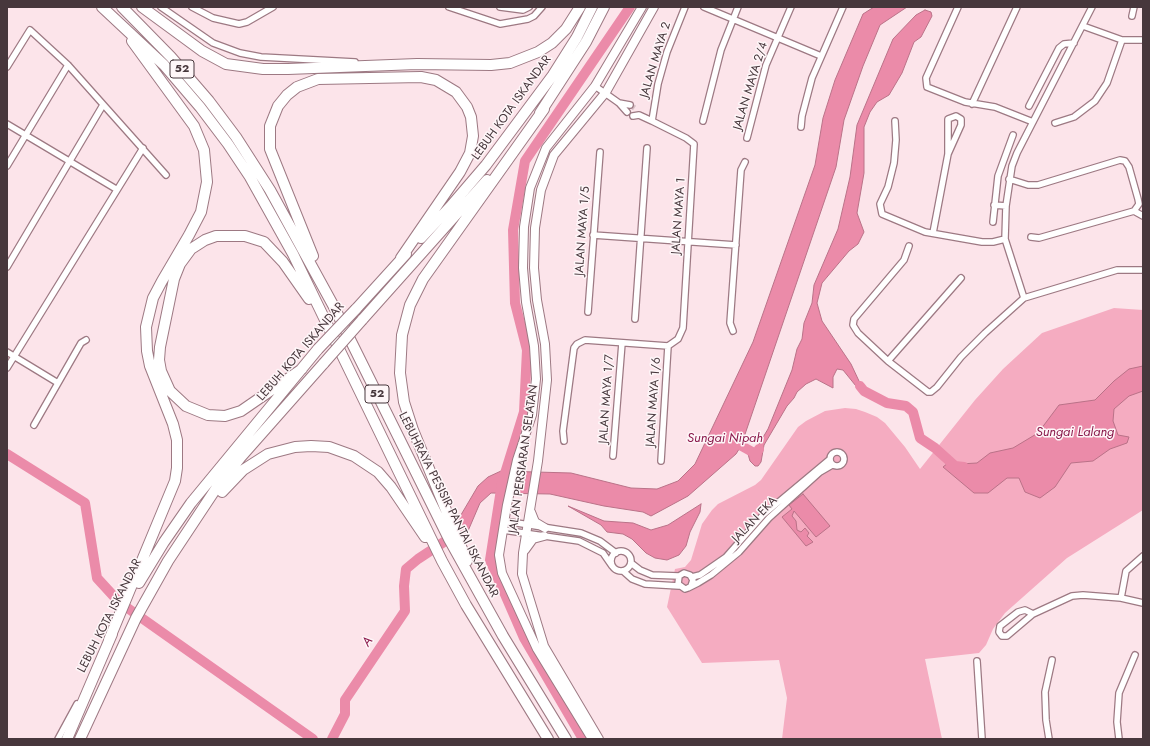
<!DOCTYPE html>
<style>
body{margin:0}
#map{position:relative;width:1150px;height:746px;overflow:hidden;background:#fce4ea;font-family:Jost,sans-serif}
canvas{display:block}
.frame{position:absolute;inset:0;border:8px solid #47373c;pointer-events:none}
</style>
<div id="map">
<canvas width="1150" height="746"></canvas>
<div class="frame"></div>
</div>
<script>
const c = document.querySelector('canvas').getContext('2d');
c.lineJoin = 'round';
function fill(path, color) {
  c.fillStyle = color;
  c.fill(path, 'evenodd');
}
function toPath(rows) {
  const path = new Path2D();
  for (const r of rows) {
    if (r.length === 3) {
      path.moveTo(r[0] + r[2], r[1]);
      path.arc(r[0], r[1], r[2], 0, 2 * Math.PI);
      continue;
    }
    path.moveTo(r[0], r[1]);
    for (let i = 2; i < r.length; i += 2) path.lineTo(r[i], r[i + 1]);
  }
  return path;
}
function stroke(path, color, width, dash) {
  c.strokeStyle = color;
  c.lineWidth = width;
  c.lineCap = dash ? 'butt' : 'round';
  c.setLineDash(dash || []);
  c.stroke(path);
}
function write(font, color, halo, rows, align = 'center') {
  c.font = font + ' Jost,sans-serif';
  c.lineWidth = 3;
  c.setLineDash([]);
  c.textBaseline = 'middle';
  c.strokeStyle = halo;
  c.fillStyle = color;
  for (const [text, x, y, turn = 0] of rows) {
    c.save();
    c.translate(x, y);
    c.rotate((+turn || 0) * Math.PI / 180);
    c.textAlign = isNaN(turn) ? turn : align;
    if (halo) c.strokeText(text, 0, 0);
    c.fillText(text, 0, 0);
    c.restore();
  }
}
fill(toPath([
 [1114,308,1143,310,1143,510,1067,558,1005,613,993,629,986,645,979,653,925,659,942,739,782,739,787,698,779,660,702,663,667,607,675,569,685,567,691,560,702,524,712,510,718,504,755,485,761,480,798,427,806,421,825,411,845,408,856,409,865,412,877,417,885,423,905,447,920,469,975,400,1003,369,1042,333]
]), '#f5acc1');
const water = toPath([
 [874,7,907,7,880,25,863,66,844,120,836,167,741,446,736,454,688,496,651,516,643,512,604,506,550,494,491,493,480,503,465,538,461,540,455,525,478,486,488,477,501,471,571,473,631,488,657,489,678,481,695,464,753,342,815,165,823,118,835,80,863,14,874,7],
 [925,10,931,12,932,16,921,37,914,42,902,73,889,95,877,102,870,112,864,127,864,173,857,213,864,232,858,244,849,251,822,283,817,303,822,321,851,364,859,381,870,394,860,391,843,370,837,369,833,377,833,388,816,379,806,384,797,392,794,398,787,406,764,445,761,462,758,466,755,466,750,461,748,454,751,449,756,449,768,429,792,370,797,349,802,339,804,323,812,303,814,285,838,229,850,177,857,125,893,39,916,15,925,10],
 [1143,366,1143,391,1129,396,1114,409,1113,421,1118,435,1129,437,1127,443,1110,449,1093,461,1071,463,1055,487,1040,498,1025,492,1019,478,1007,478,988,493,974,493,943,467,948,463,960,464,977,463,990,453,1013,448,1038,433,1059,405,1095,400,1114,381,1129,369,1143,366],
 [803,494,830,526,816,537,794,511,792,516,796,521,797,530,801,532,805,528,809,533,807,536,813,542,806,546,782,517,792,509,789,505,803,494],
 [701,504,700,512,690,532,686,546,679,555,667,560,655,558,646,553,632,539,623,534,607,532,601,525,568,506,604,521,633,523,651,530,668,525,701,504]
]);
fill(water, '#eb8ba9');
stroke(water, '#ba7288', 1);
stroke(toPath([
 [860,386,864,391,887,403,906,406,913,412,920,438,935,448,955,466,964,467],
 [729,439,756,454,759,449],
 [7,454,85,503,97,578,119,602,313,739],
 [332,739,345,714,345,700,405,611,404,586,406,569,418,559,456,534],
 [583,739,524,638,490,560,502,483,524,412,527,350,515,303,513,230,525,161,630,7]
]), '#eb8ba9', 10);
stroke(toPath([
 [630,105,636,109]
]), '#d8c1c7', 5.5, [5.5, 3]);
const street = toPath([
 [161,7,213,43,240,53,261,57,355,62],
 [192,7,213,18,239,24,247,22,273,7],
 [449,7,500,24,528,19,534,16,542,7],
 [500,7,523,10,529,7],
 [704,7,821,56],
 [958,7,926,78,927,87,965,102,995,107,1033,122],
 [1132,16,1134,7],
 [1083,26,1122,40,1143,40],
 [7,67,30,30,68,65,166,175],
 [595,86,619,103,627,112],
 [619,103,630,105],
 [972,104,1017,7],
 [1029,106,1059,48,1064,44,1074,43],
 [652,121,658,84,667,52,685,7],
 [703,121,721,50,738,7],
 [895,121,896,140,894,163,888,187,880,204,882,214,925,232,982,242,993,242,1005,239],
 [1055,123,1074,117,1095,101,1107,83,1122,40],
 [7,124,116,189],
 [801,127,802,116,812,78,843,7],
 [747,138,766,65,791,7],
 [7,166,68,65],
 [1009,179,1028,185,1038,185,1120,160,1125,161,1129,167,1138,199,1139,204,1134,211,1039,238,1031,237],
 [994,205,1006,206],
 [1134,211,1143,216],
 [993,222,998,176,1013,135],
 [933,233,948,154,948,119,956,116,961,119,961,125,948,154],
 [593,235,736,245],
 [909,246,904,260,854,319,853,325,858,333,888,361,928,392,931,392,937,387,961,357,985,333,1024,298,1117,270,1143,270],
 [7,267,103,105],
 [1024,298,1005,239,1006,206,1012,166,1017,153,1092,7],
 [588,312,600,152],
 [635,319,647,148],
 [733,331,730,323,741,170,745,162],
 [7,352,58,383],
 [888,361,961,278],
 [7,368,143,148],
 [34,425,81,343,86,340],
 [564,441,563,431,574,348,577,344,585,340,668,346,678,339,683,328,694,144,686,138,652,121,639,115,633,116],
 [837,459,7],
 [613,456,622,343],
 [661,461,668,346],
 [504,521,581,533,600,541,616,553],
 [503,530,579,541,603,553,612,566],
 [621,561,10],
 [631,563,640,570,652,575,679,576],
 [623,571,632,579,645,584,679,586],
 [692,577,700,575,726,557,763,515,830,459],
 [691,586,693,580,690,575,684,573,679,576,678,584,685,589,688,588,698,583,711,575,739,552,769,518,820,472,832,465],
 [1121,598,1126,571,1143,556],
 [1033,614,1025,610,1018,612,1000,626,999,632,1002,636,1007,636,1033,614,1072,596,1083,595,1121,598,1143,603],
 [977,661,982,739],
 [58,739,77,704],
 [1049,739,1046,720,1045,692,1052,660],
 [1119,739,1117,722,1119,693,1135,655]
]);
const secondary = toPath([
 [531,512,535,522,545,528],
 [525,550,533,539,544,536],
 [592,739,537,649,502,573,499,555,507,505,517,460,532,415,536,379,534,346,526,302,523,268,524,227,530,188,546,148,595,86,642,7],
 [599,739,544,646,522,574,523,553,538,461,547,380,545,344,537,300,534,268,535,228,541,190,554,155,606,92,654,7]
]);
const highway = toPath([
 [102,7,164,65,200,107,228,144,250,177,293,254,442,561,466,605,548,739],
 [122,7,171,57,209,101,236,137,270,190,333,305,449,539,503,636,566,739],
 [142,7,202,51,226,64,263,69,288,69,417,64,491,65,510,63,538,52,552,43,566,29,580,7],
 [540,113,586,42,604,7],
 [421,238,450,207,486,165,553,75,577,37,592,7],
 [313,256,270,149,270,126,278,106,287,95,297,87,318,79,421,77,436,80,456,92,467,107,471,117,473,136,470,153,460,172,401,258],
 [356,309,406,254],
 [362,320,487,180],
 [302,369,241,411,225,416,208,415,186,406,170,391,161,371,159,360,160,347,174,279,180,264,191,249,205,240,216,236,245,236,264,242,283,262,309,299],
 [222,492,243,470,268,454,295,447,311,446,329,447,354,456,378,472,391,487,425,537],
 [467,561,413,430,404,402,400,373,402,335,410,305,423,279,544,109],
 [139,583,164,542,191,503,318,349],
 [109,640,175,481,177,468,177,440,173,424,150,366,147,351,146,327,153,298,162,281,189,235,201,212,207,182,204,150,194,126,132,41],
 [67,739,112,634],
 [80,739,136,618,168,561,219,484,240,458,324,363]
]);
stroke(street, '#9d7983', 8);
stroke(secondary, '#9d7983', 10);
stroke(highway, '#9d7983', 12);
stroke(street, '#fff', 5.5);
stroke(secondary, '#fff', 8);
stroke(highway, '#fff', 10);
const highwayBridge = toPath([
 [318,349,356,309],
 [324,363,362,320]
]);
stroke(highwayBridge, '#9d7983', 12, []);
stroke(highwayBridge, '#fff', 10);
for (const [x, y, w] of [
 [182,69,24],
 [377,394,24]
]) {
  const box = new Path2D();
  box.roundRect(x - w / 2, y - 9, w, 18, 3);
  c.fillStyle = '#fef6f8';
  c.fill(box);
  stroke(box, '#47373c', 1);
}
write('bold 11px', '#47373c', null, [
 ["52",182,69],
 ["52",377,394]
]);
write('12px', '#47373c', '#fef6f8', [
 ["JALAN MAYA 2",656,60,-73],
 ["JALAN MAYA 2/4",751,86,-73],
 ["LEBUH KOTA ISKANDAR",512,108,-54],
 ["JALAN MAYA 1",679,216,-86],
 ["JALAN MAYA 1/5",583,231,-86],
 ["LEBUH KOTA ISKANDAR",301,352,-49],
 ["JALAN MAYA 1/7",607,399,-86],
 ["JALAN MAYA 1/6",654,402,-86],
 ["JALAN PERSIARAN SELATAN",524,459,-82],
 ["LEBUHRAYA PESISIR PANTAI ISKANDAR",448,505,63],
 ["JALAN EKA",755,520,-46],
 ["LEBUH KOTA ISKANDAR",110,616,-63]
]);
write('italic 13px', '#8a194b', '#fef6f8', [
 ["Sungai Lalang",1075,433],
 ["Sungai Nipah",725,439],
 ["A",368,642,-56]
]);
</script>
